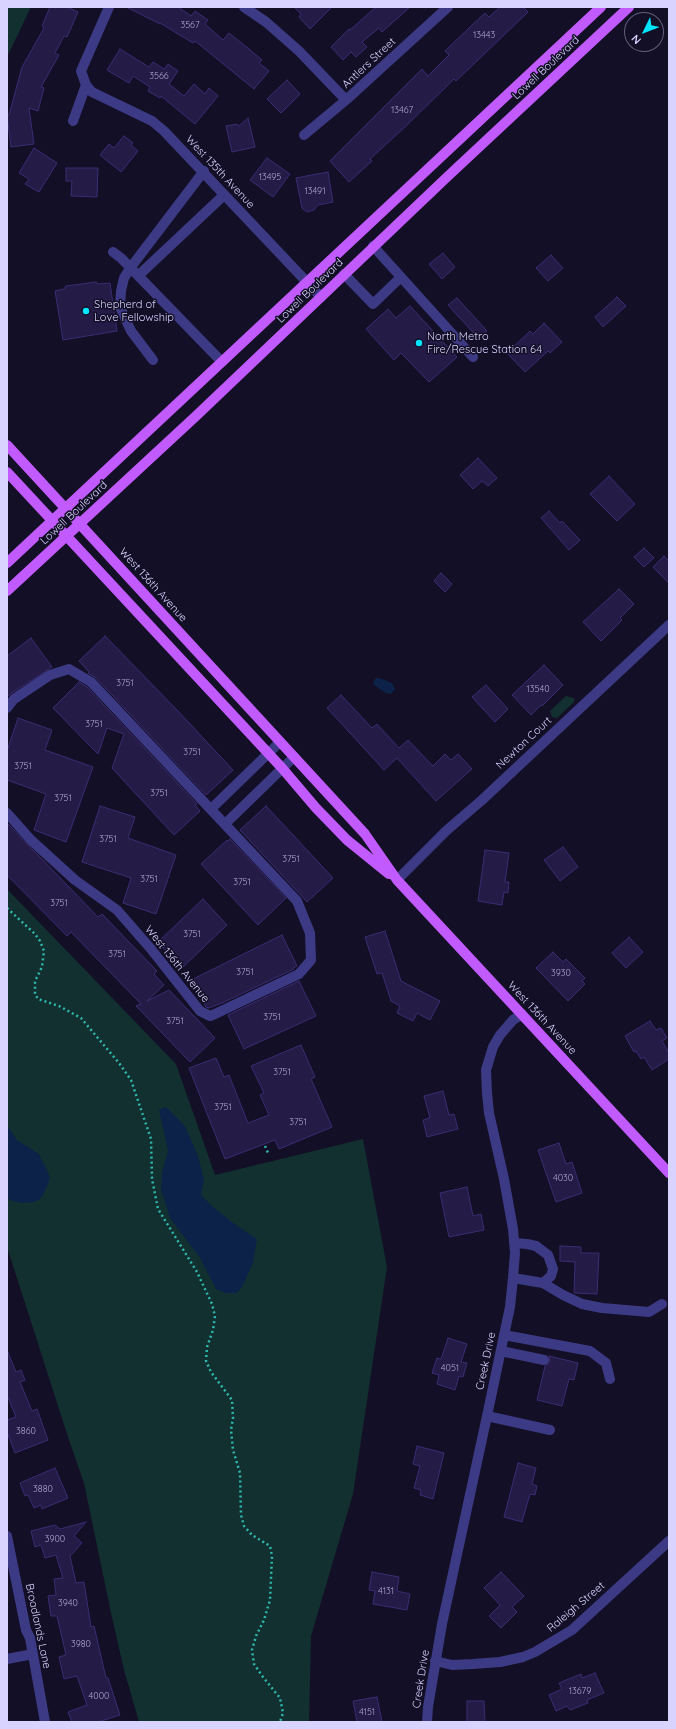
<!DOCTYPE html>
<style>
body{margin:0}
#map{position:relative;width:676px;height:1729px;overflow:hidden;background:#130f26;font-family:Quicksand,sans-serif}
canvas{display:block}
.frame{position:absolute;inset:0;border:8px solid #d9d4ff;pointer-events:none}
.north{position:absolute;left:624px;top:12px;width:40px;height:40px;box-sizing:border-box;background:#130f26;border:1px solid #625e7d;border-radius:50%;rotate:227deg;font-size:11px;font-weight:700;line-height:16px;text-align:center;color:#d9d4ff}
.north::after{content:'';display:block;margin:auto;width:14px;height:18px;background:#00e5ff;clip-path:polygon(50% 0,100% 100%,50% 72%,0 100%)}
</style>
<div id="map">
<canvas width="676" height="1729"></canvas>
<div class="frame"></div>
<div class="north">N</div>
</div>
<script>
const c = document.querySelector('canvas').getContext('2d');
c.lineJoin = 'round';
function fill(path, color) {
  c.fillStyle = color;
  c.fill(path, 'evenodd');
}
function toPath(rows) {
  const path = new Path2D();
  for (const r of rows) {
    path.moveTo(r[0], r[1]);
    for (let i = 2; i < r.length; i += 2) path.lineTo(r[i], r[i + 1]);
  }
  return path;
}
function stroke(path, color, width, dash) {
  c.strokeStyle = color;
  c.lineWidth = width;
  c.lineCap = dash ? 'butt' : 'round';
  c.setLineDash(dash || []);
  c.stroke(path);
}
function write(font, color, halo, rows, align = 'center') {
  c.font = font + ' Quicksand,sans-serif';
  c.lineWidth = 3;
  c.setLineDash([]);
  c.textBaseline = 'middle';
  c.strokeStyle = halo;
  c.fillStyle = color;
  for (const [text, x, y, turn = 0] of rows) {
    c.save();
    c.translate(x, y);
    c.rotate((+turn || 0) * Math.PI / 180);
    c.textAlign = isNaN(turn) ? turn : align;
    if (halo) c.strokeText(text, 0, 0);
    c.fillText(text, 0, 0);
    c.restore();
  }
}
fill(toPath([
 [7,7,31,7,7,57],
 [566,696,574,698,574,702,557,718,552,717,550,711],
 [7,889,176,1064,215,1175,363,1139,387,1267,353,1494,311,1636,309,1722,139,1722,124,1670,111,1613,84,1483,68,1437,7,1247]
]), '#12302f');
fill(toPath([
 [376,678,379,678,392,683,395,689,391,694,386,693,374,685,373,682],
 [166,1107,185,1126,198,1156,204,1180,201,1195,213,1207,233,1223,257,1239,253,1263,242,1287,237,1293,225,1293,216,1289,200,1258,170,1218,161,1189,162,1172,168,1151,159,1110],
 [7,1125,17,1140,39,1154,47,1170,50,1178,48,1184,43,1195,40,1199,34,1202,22,1203,12,1201,7,1198]
]), '#0c2248');
const building = toPath([
 [50,7,67,7,78,12,67,37,64,36,55,53,59,55,41,87,44,88,38,111,29,108,34,144,11,147,7,115,9,115,22,67,44,28,42,26,50,7],
 [126,7,178,7,191,16,195,11,208,20,205,24,223,40,229,33,249,49,262,60,259,63,269,71,254,89,195,41,193,43,160,23,160,24,126,7],
 [294,7,332,7,310,29,299,17,301,14,294,7],
 [376,7,410,7,382,32,379,28,362,42,367,47,356,57,351,52,343,60,331,47,349,29,350,30,376,7],
 [500,7,523,7,528,12,456,81,454,79,406,126,370,159,372,161,349,182,330,161,422,69,428,76,449,55,445,51,470,27,485,13,489,17,500,7],
 [120,49,149,67,153,62,164,69,168,64,178,71,169,84,184,96,194,84,205,94,209,88,218,96,195,124,161,96,160,98,148,91,150,87,133,76,129,83,107,70,120,49],
 [287,80,300,94,281,113,267,99,287,80],
 [248,118,255,147,232,152,226,126,237,124,239,126,248,118],
 [124,136,133,143,131,145,138,151,121,172,100,155,109,144,114,148,124,136],
 [34,148,57,163,39,192,25,184,29,179,19,173,34,148],
 [267,158,290,174,273,197,250,180,267,158],
 [66,168,98,168,97,197,71,196,72,181,66,181,66,168],
 [328,172,333,202,318,205,314,210,307,212,302,208,296,178,328,172],
 [443,253,455,267,442,279,429,264,443,253],
 [551,255,563,268,548,281,536,268,551,255],
 [96,282,98,284,110,283,117,331,63,340,55,291,64,289,66,286,96,282],
 [617,297,626,306,603,327,595,317,617,297],
 [457,298,487,331,479,339,448,305,457,298],
 [410,306,457,357,429,382,401,353,394,360,366,329,388,309,396,318,410,306],
 [544,323,562,342,550,353,548,351,525,372,507,353,530,331,533,334,544,323],
 [478,458,497,478,488,486,482,481,473,489,460,475,478,458],
 [609,476,635,504,617,521,590,494,609,476],
 [549,511,560,523,562,521,580,540,569,550,541,518,549,511],
 [644,548,654,558,644,567,634,557,644,548],
 [664,556,669,561,669,583,653,567,664,556],
 [441,573,452,584,445,592,434,581,441,573],
 [619,589,634,604,620,618,622,620,601,641,583,622,619,589],
 [105,636,177,710,233,770,206,795,96,678,88,673,89,672,79,661,105,636],
 [31,638,52,667,10,694,7,697,7,656,31,638],
 [544,665,563,685,542,706,541,705,531,715,512,695,544,665],
 [79,682,87,687,197,804,195,805,200,811,174,835,112,768,124,734,107,728,98,754,53,708,79,682],
 [486,685,508,709,495,722,472,697,486,685],
 [341,695,372,728,377,724,399,748,408,740,433,766,445,754,451,760,458,754,472,769,436,801,397,758,384,770,327,708,341,695],
 [18,718,52,730,45,750,93,767,66,842,34,830,46,794,7,780,7,751,18,718],
 [100,806,135,817,128,838,176,855,156,914,123,903,131,878,82,862,100,806],
 [266,806,333,878,307,902,240,830,266,806],
 [7,823,98,917,102,914,157,971,154,974,164,985,147,1001,169,990,215,1038,190,1062,136,1006,141,1004,71,932,67,936,7,875,7,823],
 [230,839,286,898,258,925,201,864,227,840,228,841,230,839],
 [563,847,578,867,560,881,544,860,563,847],
 [485,850,509,853,505,882,509,882,508,893,504,892,502,905,478,901,485,850],
 [203,899,227,925,182,968,158,942,203,899],
 [385,931,401,981,440,1001,430,1020,417,1013,413,1021,397,1013,400,1006,391,1001,382,973,377,974,365,937,385,931],
 [282,935,297,966,293,968,294,969,222,1003,209,1008,206,1007,193,979,282,935],
 [629,937,643,952,626,968,612,953,629,937],
 [553,952,563,962,566,959,585,978,582,981,585,984,568,1001,536,968,553,952],
 [299,981,316,1016,244,1049,228,1015,299,981],
 [650,1021,656,1030,661,1028,667,1038,662,1041,669,1053,669,1059,652,1070,644,1057,641,1059,636,1051,634,1052,625,1036,650,1021],
 [301,1045,315,1077,311,1079,332,1127,279,1149,275,1140,225,1159,189,1068,216,1058,224,1077,229,1075,248,1123,269,1115,260,1095,264,1093,251,1066,301,1045],
 [443,1091,449,1115,454,1114,458,1129,427,1137,423,1120,430,1118,424,1096,443,1091],
 [559,1143,566,1164,572,1162,582,1193,556,1202,538,1150,559,1143],
 [467,1187,473,1216,481,1214,484,1230,449,1237,440,1193,467,1187],
 [560,1246,581,1247,581,1253,599,1253,597,1294,574,1293,575,1262,560,1261,560,1246],
 [448,1338,467,1344,461,1362,467,1363,463,1377,459,1376,455,1390,437,1384,439,1375,432,1373,437,1358,441,1359,448,1338],
 [7,1350,16,1372,21,1370,25,1380,20,1382,32,1411,37,1409,48,1440,15,1453,7,1432,7,1420,16,1417,7,1395,7,1350],
 [549,1356,578,1363,574,1380,569,1379,562,1406,537,1400,545,1366,550,1362,549,1356],
 [417,1446,444,1453,433,1499,420,1495,421,1490,414,1488,420,1466,413,1464,417,1446],
 [518,1463,536,1468,532,1484,537,1486,535,1495,530,1494,522,1522,504,1517,518,1463],
 [55,1468,68,1498,42,1509,41,1505,34,1508,28,1495,25,1496,20,1483,55,1468],
 [86,1522,74,1536,82,1543,70,1556,76,1583,84,1582,91,1627,94,1626,106,1678,108,1678,120,1715,98,1722,72,1722,68,1712,87,1705,77,1676,64,1679,59,1657,66,1655,57,1616,51,1616,48,1596,56,1595,54,1579,63,1578,56,1555,45,1558,41,1545,35,1547,31,1531,55,1525,60,1529,86,1522],
 [372,1572,399,1577,397,1591,410,1594,407,1610,373,1604,375,1591,369,1590,372,1572],
 [501,1572,524,1596,512,1607,517,1612,501,1628,489,1616,500,1605,484,1588,501,1572],
 [595,1673,604,1693,587,1700,588,1703,570,1710,567,1706,556,1711,549,1695,562,1689,559,1683,581,1674,582,1678,595,1673],
 [377,1697,382,1722,357,1722,353,1701,377,1697],
 [467,1701,484,1701,485,1722,467,1722,467,1701]
]);
fill(building, '#241b47');
stroke(building, '#3b2d73', 1);
stroke(toPath([
 [7,908,35,934,40,941,44,951,42,967,35,981,35,994,38,999,59,1006,81,1018,119,1063,131,1080,151,1139,152,1179,158,1209,197,1272,212,1304,215,1316,213,1330,207,1347,206,1361,211,1372,232,1400,233,1418,231,1430,233,1450,240,1473,241,1515,244,1526,252,1535,270,1546,272,1556,270,1600,264,1620,256,1636,252,1650,254,1664,263,1677,280,1698,283,1713,280,1722],
 [265,1146,268,1153]
]), '#2fb8b0', 2.5, [2, 3]);
stroke(toPath([
 [244,7,266,22,299,51,346,100],
 [86,85,92,92,152,121,164,131,321,297],
 [73,121,86,85,81,71,109,7],
 [304,135,346,100,448,7],
 [373,246,473,357],
 [113,252,121,258,222,362],
 [344,274,373,304,401,277],
 [139,275,224,195],
 [153,360,131,331,120,307,121,291,124,278,131,267,204,171],
 [7,708,14,699,50,675,69,669,91,682,297,901,310,933,311,960,299,974,215,1014,210,1016,200,1011,151,949,117,910,75,880,31,840,7,813],
 [211,809,280,742],
 [225,824,294,757],
 [397,880,446,831,482,800,669,625],
 [514,1243,527,1244,536,1246,548,1255,553,1269,551,1276,543,1283],
 [513,1278,543,1283,563,1295,582,1304,602,1308,649,1312,662,1304],
 [504,1335,590,1351,606,1363,610,1379],
 [501,1351,544,1360],
 [487,1416,550,1430],
 [7,1536,26,1630,30,1638,45,1722],
 [7,1659,33,1654],
 [435,1661,452,1665,473,1664,500,1662,523,1657,535,1652,572,1630,669,1541],
 [427,1722,428,1707,442,1624,487,1416,510,1307,513,1278,515,1253,513,1229,504,1179,489,1113,487,1093,486,1070,493,1047,500,1035,513,1020,522,1014]
]), '#3d3a85', 10);
stroke(toPath([
 [7,445,365,834,397,880,669,1173],
 [7,472,282,768,316,808,347,840,389,874],
 [7,563,601,7],
 [7,591,196,416,446,178,629,7]
]), '#c25bff', 10);
for (const [x, y, r, color] of [
 [86,311,4,"#00e5ff"],
 [419,343,4,"#00e5ff"]
]) {
  const dot = new Path2D();
  dot.arc(x, y, r, 0, 2 * Math.PI);
  c.fillStyle = color;
  c.fill(dot);
  stroke(dot, '#130f26', 1.5);
}
write('9px', '#aca6d1', null, [
 ["3567",190,25],
 ["13443",484,35],
 ["3566",159,76],
 ["13467",402,110],
 ["13495",270,177],
 ["13491",315,191],
 ["3751",125,683],
 ["13540",538,689],
 ["3751",94,724],
 ["3751",192,752],
 ["3751",23,766],
 ["3751",159,793],
 ["3751",63,798],
 ["3751",108,839],
 ["3751",291,859],
 ["3751",149,879],
 ["3751",242,882],
 ["3751",59,903],
 ["3751",192,934],
 ["3751",117,954],
 ["3751",245,972],
 ["3930",561,973],
 ["3751",272,1017],
 ["3751",175,1021],
 ["3751",282,1072],
 ["3751",223,1107],
 ["3751",298,1122],
 ["4030",563,1178],
 ["4051",450,1368],
 ["3860",26,1431],
 ["3880",43,1489],
 ["3900",55,1539],
 ["4131",386,1591],
 ["3940",68,1603],
 ["3980",81,1644],
 ["13679",580,1691],
 ["4000",99,1696],
 ["4151",367,1712]
]);
write('11px', '#d9d4ff', '#130f26', [
 ["Antlers Street",369,63,-43],
 ["Lowell Boulevard",546,68,-43],
 ["West 135th Avenue",220,172,47],
 ["Lowell Boulevard",310,291,-44],
 ["Lowell Boulevard",74,513,-43],
 ["West 136th Avenue",153,585,48],
 ["Newton Court",524,743,-43],
 ["West 136th Avenue",177,964,51],
 ["West 136th Avenue",542,1018,47],
 ["Creek Drive",486,1361,-78],
 ["Raleigh Street",576,1607,-40],
 ["Broadlands Lane",38,1626,78],
 ["Creek Drive",421,1679,-81]
]);
write('11px', '#d9d4ff', '#130f26', [
 ["Shepherd of",94,305],
 ["Love Fellowship",94,318],
 ["North Metro",427,337],
 ["Fire/Rescue Station 64",427,350]
], 'left');
</script>
